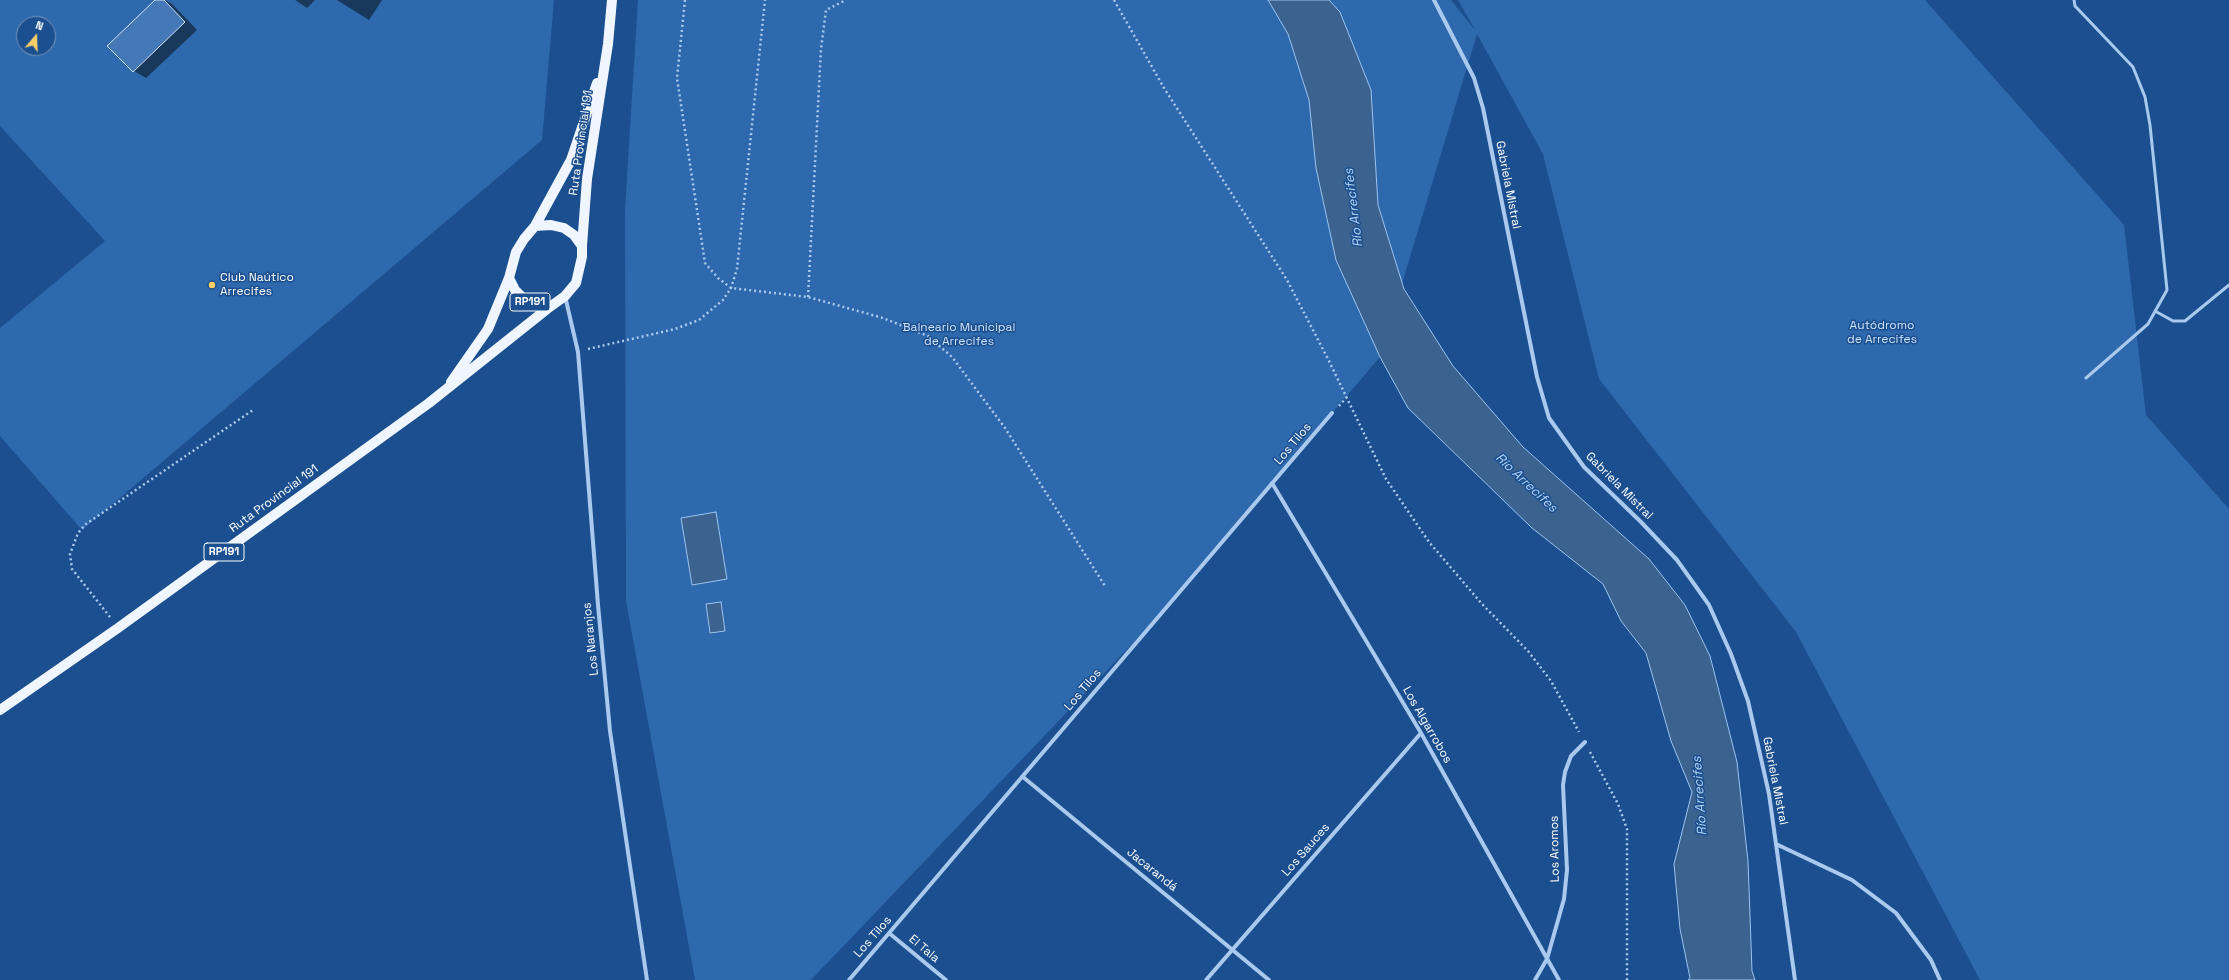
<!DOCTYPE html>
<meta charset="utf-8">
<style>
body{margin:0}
#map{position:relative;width:2229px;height:980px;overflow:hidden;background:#1b4f8f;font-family:"Space Grotesk",sans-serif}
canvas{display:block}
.north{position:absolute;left:16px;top:16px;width:40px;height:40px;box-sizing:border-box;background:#1b4f8f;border:1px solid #7695bc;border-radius:50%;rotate:19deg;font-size:11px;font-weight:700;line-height:16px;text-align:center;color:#fff}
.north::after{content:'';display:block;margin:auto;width:14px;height:18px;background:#ffd166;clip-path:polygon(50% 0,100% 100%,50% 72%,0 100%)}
</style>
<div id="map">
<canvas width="2229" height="980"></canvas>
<div class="north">N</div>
</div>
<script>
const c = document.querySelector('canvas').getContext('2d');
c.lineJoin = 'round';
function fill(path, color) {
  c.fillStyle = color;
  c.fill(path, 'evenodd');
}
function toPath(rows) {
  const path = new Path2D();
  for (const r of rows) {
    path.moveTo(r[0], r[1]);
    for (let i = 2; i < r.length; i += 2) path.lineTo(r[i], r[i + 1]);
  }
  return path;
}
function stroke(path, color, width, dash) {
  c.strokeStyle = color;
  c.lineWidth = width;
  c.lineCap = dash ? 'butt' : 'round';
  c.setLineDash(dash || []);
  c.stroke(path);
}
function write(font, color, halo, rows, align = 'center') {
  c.font = font + ' "Space Grotesk",sans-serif';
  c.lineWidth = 3;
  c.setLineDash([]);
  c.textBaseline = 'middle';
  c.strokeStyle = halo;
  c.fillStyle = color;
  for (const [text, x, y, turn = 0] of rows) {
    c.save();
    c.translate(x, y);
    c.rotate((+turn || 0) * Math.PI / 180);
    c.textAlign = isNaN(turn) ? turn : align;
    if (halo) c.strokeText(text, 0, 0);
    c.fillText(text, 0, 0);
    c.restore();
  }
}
fill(toPath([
 [0,0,554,0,542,140,82,530,0,436,0,328,105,241,0,126],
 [24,24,48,24,48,48,24,48],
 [638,0,1451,0,1475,30,1458,0,1925,0,2124,225,2146,415,2229,509,2229,980,1980,980,1796,632,1599,379,1543,154,1477,34,1380,357,1157,618,811,980,695,980,626,601,625,209]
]), '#2e69ad');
const water = toPath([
 [1268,0,1329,0,1340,12,1371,90,1378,205,1404,289,1453,366,1523,447,1649,559,1685,605,1710,656,1737,762,1748,861,1752,971,1755,980,1688,980,1690,978,1680,929,1674,864,1692,792,1671,741,1646,653,1621,621,1603,584,1532,528,1408,408,1380,357,1336,260,1316,168,1309,100,1288,34,1268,0],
 [716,512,727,579,692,585,681,518,716,512],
 [721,602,725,631,710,633,706,604,721,602]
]);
fill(water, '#3c6290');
stroke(water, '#9cc4f0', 1);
fill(toPath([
 [157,0,165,0,172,4,197,30,146,78,134,71],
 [295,0,315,0,307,8],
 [337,0,382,0,369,20]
]), '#0007');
const building = toPath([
 [155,0,164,0,185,22,133,72,107,46,155,0]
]);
fill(building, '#4478b7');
stroke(building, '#cfe3fa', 1);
stroke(toPath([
 [685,0,677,78,705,263,718,278,731,288,808,297,883,318,928,336,952,357,1005,428,1105,586],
 [1114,0,1164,88,1287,280,1329,361,1386,479,1429,542,1482,604,1528,651,1551,681,1579,732],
 [808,297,821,49,826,10,846,0],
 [588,349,675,329,699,320,723,300,731,288,737,269,765,0],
 [1339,406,1347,397],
 [110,617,72,569,70,554,78,533,86,524,253,410],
 [1590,752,1618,804,1627,829,1627,980]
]), '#a9c9ee', 2.5, [2, 3]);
stroke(toPath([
 [2074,0,2075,6,2133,67,2145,97,2150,125,2167,290,2148,324,2086,378],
 [2155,311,2173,321,2185,321,2229,285]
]), '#a9c9ee', 3);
stroke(toPath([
 [1434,0,1474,78,1483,108,1537,377,1549,418,1584,467,1641,522,1677,560,1709,605,1731,654,1748,701,1769,794,1795,980],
 [565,296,578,352,598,605,610,731,647,980],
 [1272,483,1421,733,1559,980],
 [1023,777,1269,980],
 [1776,844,1852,880,1896,913,1931,960,1940,980],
 [889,933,946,980],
 [849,980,1332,413],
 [1206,980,1421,733],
 [1535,980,1547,959,1564,899,1567,870,1563,785,1565,772,1571,756,1585,742]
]), '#a9c9ee', 4);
stroke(toPath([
 [551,225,564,228,574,235,582,246,582,257,576,283,565,296,547,309,524,299,515,290,509,278,516,252,524,239,535,226,551,225],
 [535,226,571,160,597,83],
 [582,246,587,179,608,44,612,0],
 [451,382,488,329,509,278],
 [0,710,118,628,429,403,547,309]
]), '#f0f6ff', 10);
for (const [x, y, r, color] of [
 [212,285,4,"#ffd166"]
]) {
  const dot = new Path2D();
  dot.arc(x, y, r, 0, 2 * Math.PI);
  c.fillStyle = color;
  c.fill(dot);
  stroke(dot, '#1b4f8f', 1.5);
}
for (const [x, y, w] of [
 [530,302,40],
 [224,552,40]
]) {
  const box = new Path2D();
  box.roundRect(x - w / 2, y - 9, w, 18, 3);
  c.fillStyle = '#1b4f8f';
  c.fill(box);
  stroke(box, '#fff', 1);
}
write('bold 11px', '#fff', null, [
 ["RP191",530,302],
 ["RP191",224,552]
]);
write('12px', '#fff', '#1b4f8f', [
 ["Ruta Provincial 191",581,143,-82],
 ["Gabriela Mistral",1508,185,79],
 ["Los Tilos",1293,444,-50],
 ["Gabriela Mistral",1619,486,45],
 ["Ruta Provincial 191",274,499,-36],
 ["Los Naranjos",591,639,-96],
 ["Los Tilos",1083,690,-50],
 ["Los Algarrobos",1427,725,60],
 ["Gabriela Mistral",1775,781,79],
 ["Los Aromos",1555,849,-91],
 ["Los Sauces",1306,850,-49],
 ["Jacarandá",1152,870,39],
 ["Los Tilos",873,937,-49],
 ["El Tala",924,949,40]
]);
write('12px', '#fff', '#1b4f8f', [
 ["Club Naútico",220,278],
 ["Arrecifes",220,292]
], 'left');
write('12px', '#cfe3fa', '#1b4f8f', [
 ["Autódromo",1882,326],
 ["de Arrecifes",1882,340],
 ["Balneario Municipal",959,328],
 ["de Arrecifes",959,342]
]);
write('italic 13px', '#b5d3f5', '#1b4f8f', [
 ["Río Arrecifes",1354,208,-97],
 ["Río Arrecifes",1526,483,43],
 ["Río Arrecifes",1700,796,-94]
]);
</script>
